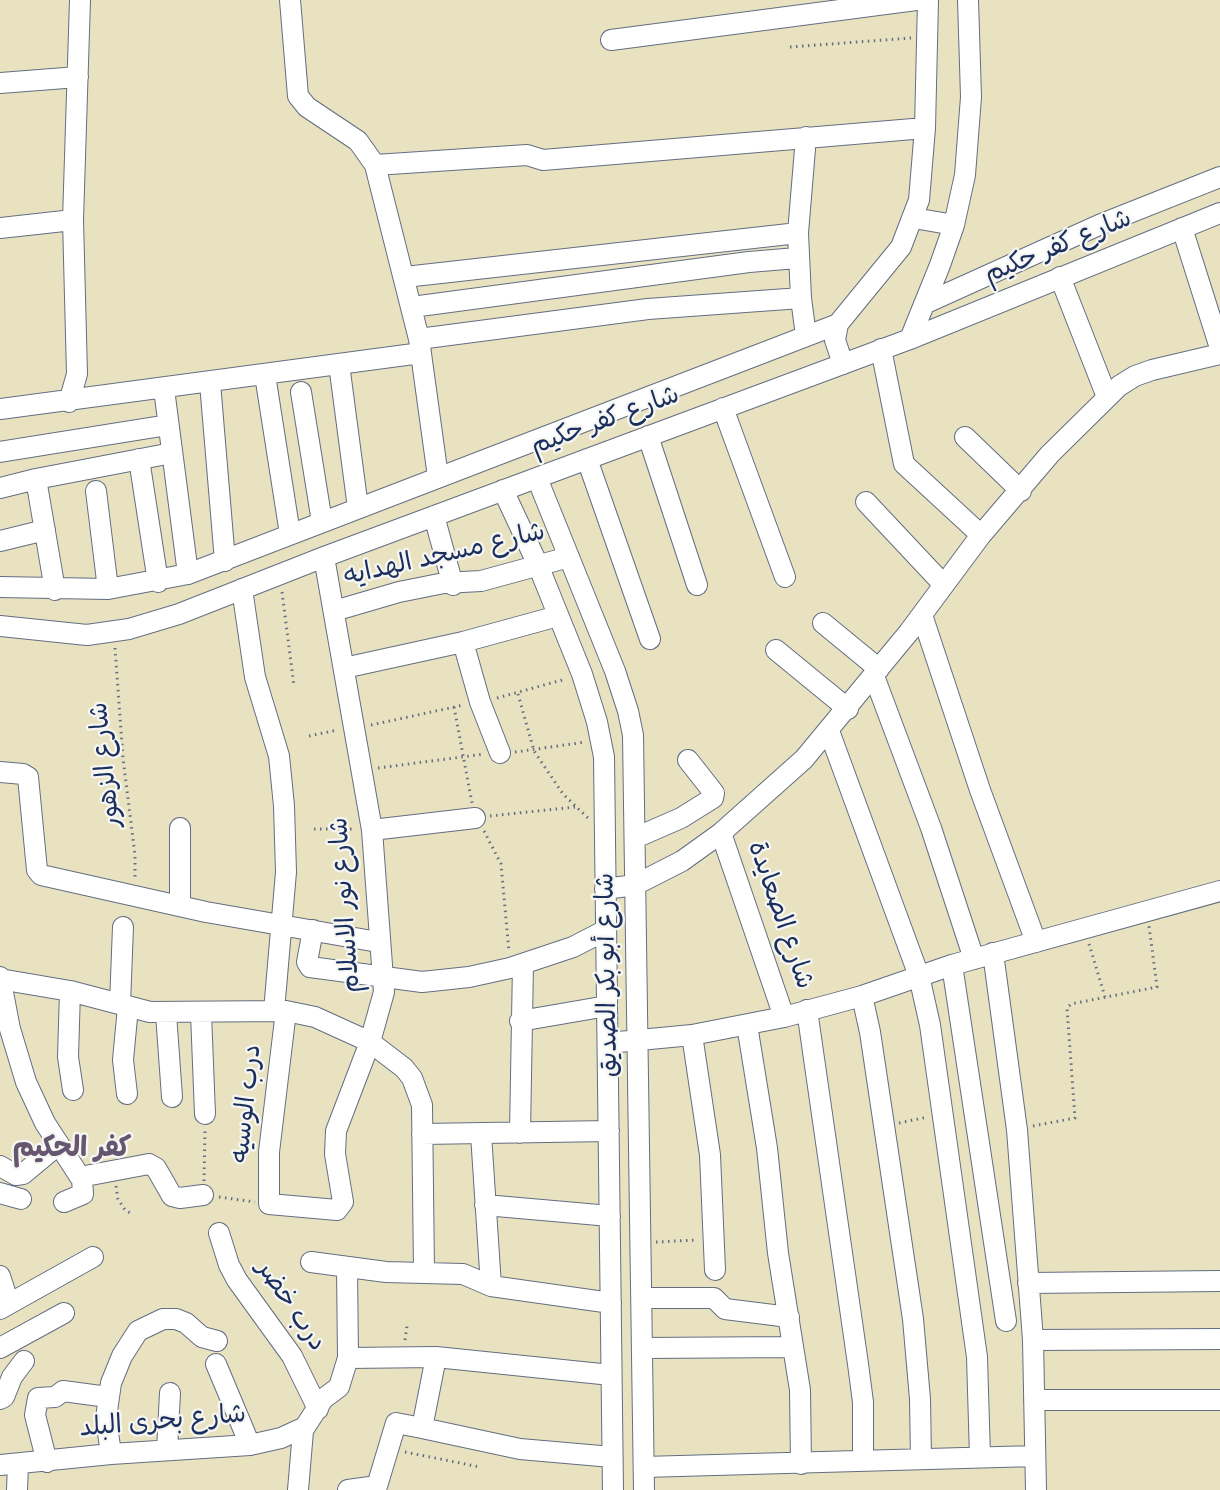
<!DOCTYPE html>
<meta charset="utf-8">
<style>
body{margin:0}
canvas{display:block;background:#e8e2c1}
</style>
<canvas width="1220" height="1490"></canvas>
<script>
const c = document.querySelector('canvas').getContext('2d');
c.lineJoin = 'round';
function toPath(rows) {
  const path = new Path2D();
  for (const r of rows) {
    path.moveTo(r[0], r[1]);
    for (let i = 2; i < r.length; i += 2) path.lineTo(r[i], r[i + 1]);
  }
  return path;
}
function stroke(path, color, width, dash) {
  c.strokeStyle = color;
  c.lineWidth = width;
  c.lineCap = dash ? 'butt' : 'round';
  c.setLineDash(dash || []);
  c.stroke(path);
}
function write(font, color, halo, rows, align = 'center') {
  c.font = font + ' "Indie Flower","Playpen Sans Arabic",sans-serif';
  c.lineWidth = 4.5;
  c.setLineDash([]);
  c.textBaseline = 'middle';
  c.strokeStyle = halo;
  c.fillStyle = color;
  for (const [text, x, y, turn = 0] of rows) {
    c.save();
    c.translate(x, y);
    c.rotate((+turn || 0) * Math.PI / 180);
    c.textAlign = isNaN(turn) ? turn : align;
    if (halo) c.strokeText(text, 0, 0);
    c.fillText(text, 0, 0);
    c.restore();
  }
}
const minor = toPath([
 [290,0,298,96,307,107,358,141,375,165,419,339,438,477],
 [611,40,916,0],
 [0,83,78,77],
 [375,165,527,155,543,160,925,128],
 [914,218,954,225],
 [0,228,73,220],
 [1182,228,1220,348],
 [405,277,798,233],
 [1060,277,1107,397],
 [801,298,806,336],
 [924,304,1099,225,1220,177],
 [412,307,749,262,797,258],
 [419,339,648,309,801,298,798,233,806,137],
 [910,339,940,265,954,225,965,175,971,97,968,0],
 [881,349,904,464,981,535],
 [339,364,358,508],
 [843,364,835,340,838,324,901,247,919,200,925,128,928,0],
 [265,375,290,534],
 [210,383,225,561],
 [164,389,188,574],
 [301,392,322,522],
 [69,402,77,374,73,220,80,0],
 [723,408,785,577],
 [0,409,421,353],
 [648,436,697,585],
 [965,437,1021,491],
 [0,452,168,425],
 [139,459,158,582],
 [587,459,650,639],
 [537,478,615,671,628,711,633,735,644,1490],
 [36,479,55,590],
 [0,488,36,479,172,453],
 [503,490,538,565,582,674,597,722,604,757,613,1490],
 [96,491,108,589],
 [866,502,943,584],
 [434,516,453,585],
 [0,541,45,530],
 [0,587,108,589,188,574,838,324],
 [242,589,255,677,279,756,284,806,286,872,274,1011],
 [334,611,399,592,444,583,481,581,569,557],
 [922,615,980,790,1036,942],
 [823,623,879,669],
 [0,626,87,635,129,629,179,614,324,557,910,339,1220,213],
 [463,642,480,702,500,753],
 [776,650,848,709],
 [344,668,463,642,558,616],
 [874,676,931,828,974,959],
 [829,731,919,976,930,1025,977,1357,980,1457],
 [0,772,23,774,28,777,37,870,41,875,206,912,378,942],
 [180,828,180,906],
 [372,830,475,818],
 [721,833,784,1017],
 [635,838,681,818,713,798,714,793,688,760],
 [605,889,635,885,682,861,721,833,804,759,909,632,981,535,1050,454,1119,386,1135,376,1152,370,1220,354],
 [313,930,307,962,310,967,422,982,469,977,510,968,573,947,606,930],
 [993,953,1017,1130,1033,1340,1036,1490],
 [952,965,1006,1321],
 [0,977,10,1029,26,1082,45,1123,80,1177,149,1164,156,1168,172,1196,180,1198,203,1195],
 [0,979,70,991,150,1012,286,1011,315,1017,370,1042,404,1068,412,1078,422,1105,424,1271],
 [70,991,68,1057,73,1090],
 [862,996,870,1032,913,1319,920,1399,921,1459],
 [120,1004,123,927],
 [807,1010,858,1364,863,1402,863,1461],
 [286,1011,269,1152,269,1204,337,1210,343,1202,335,1154,336,1131,370,1042,384,992,372,830,324,557],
 [166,1014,172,1097],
 [201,1014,205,1114],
 [520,1021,607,1006],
 [747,1025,767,1148,778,1253,800,1390,801,1464],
 [692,1035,710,1155,715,1270],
 [608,1043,692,1035,784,1017,862,996,952,965,1220,891],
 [127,1094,123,1060,128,1007],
 [520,1133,523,964],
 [422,1134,609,1131],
 [481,1134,491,1286],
 [0,1166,16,1175,23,1174,59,1144],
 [0,1193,21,1199],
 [64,1202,83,1194,82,1178],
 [485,1205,610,1216],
 [219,1233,229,1265,237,1280,292,1356,318,1409],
 [311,1262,386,1272,463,1274,491,1286,611,1303],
 [347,1268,348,1358],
 [0,1276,9,1304],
 [1028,1283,1220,1281],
 [642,1298,714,1298,725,1309,789,1317],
 [0,1309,93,1257],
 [1033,1340,1220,1339],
 [0,1348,64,1313],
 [642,1348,793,1347],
 [216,1364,250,1445],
 [0,1399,4,1397,12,1377,24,1361],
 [1034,1400,1220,1400],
 [422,1428,520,1449,612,1457],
 [167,1450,170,1393],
 [111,1454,106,1418,111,1383,122,1356,138,1331,163,1319,176,1319,186,1323,202,1337,217,1341],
 [47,1462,35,1415,38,1398,55,1397,63,1391,108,1397],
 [0,1465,111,1454,250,1445,281,1438,305,1427,323,1399,339,1387,348,1358,436,1357,611,1375],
 [644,1467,1035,1456],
 [17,1490,18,1464],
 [298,1490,303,1431],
 [348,1490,377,1486,396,1423,422,1428,436,1357]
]);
stroke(minor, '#636e81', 22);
stroke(toPath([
 [790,47,911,38],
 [282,592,294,686],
 [115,648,123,758,135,855,135,880],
 [518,694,534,751,563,794,589,819],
 [497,698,566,679],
 [454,707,472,803],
 [371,725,464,705],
 [309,736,338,730],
 [515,752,586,742],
 [378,768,485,754],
 [490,816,575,807],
 [314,829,355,829],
 [484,831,501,864,509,952],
 [1089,944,1105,997],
 [899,1123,928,1117],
 [1033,1126,1075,1118,1067,1008,1071,1004,1157,987,1149,926],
 [204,1181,205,1130],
 [116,1186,118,1199,125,1210,132,1214],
 [219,1197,255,1202],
 [656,1242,697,1240],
 [405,1340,407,1326],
 [405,1452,480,1467]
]), '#636e81', 3, [1.5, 4.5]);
stroke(minor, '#fff', 20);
write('26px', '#1b2f5e', '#f6f6f2', [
 ["شارع كفر حكيم",1059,249,-22],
 ["شارع كفر حكيم",606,423,-20],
 ["شارع مسجد الهدايه",445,557,-13],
 ["شارع الزهور",108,765,-96],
 ["شارع نور الاسلام",348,905,-94],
 ["شارع الصعايدة",778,916,71],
 ["شارع أبو بكر الصديق",610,975,-91],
 ["درب الوسيه",249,1104,-84],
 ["درب خضر",289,1307,56],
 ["شارع بحرى البلد",163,1424,-5]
]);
write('bold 28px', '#665670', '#f6f6f2', [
 ["كفر الحكيم",72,1151]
]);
</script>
